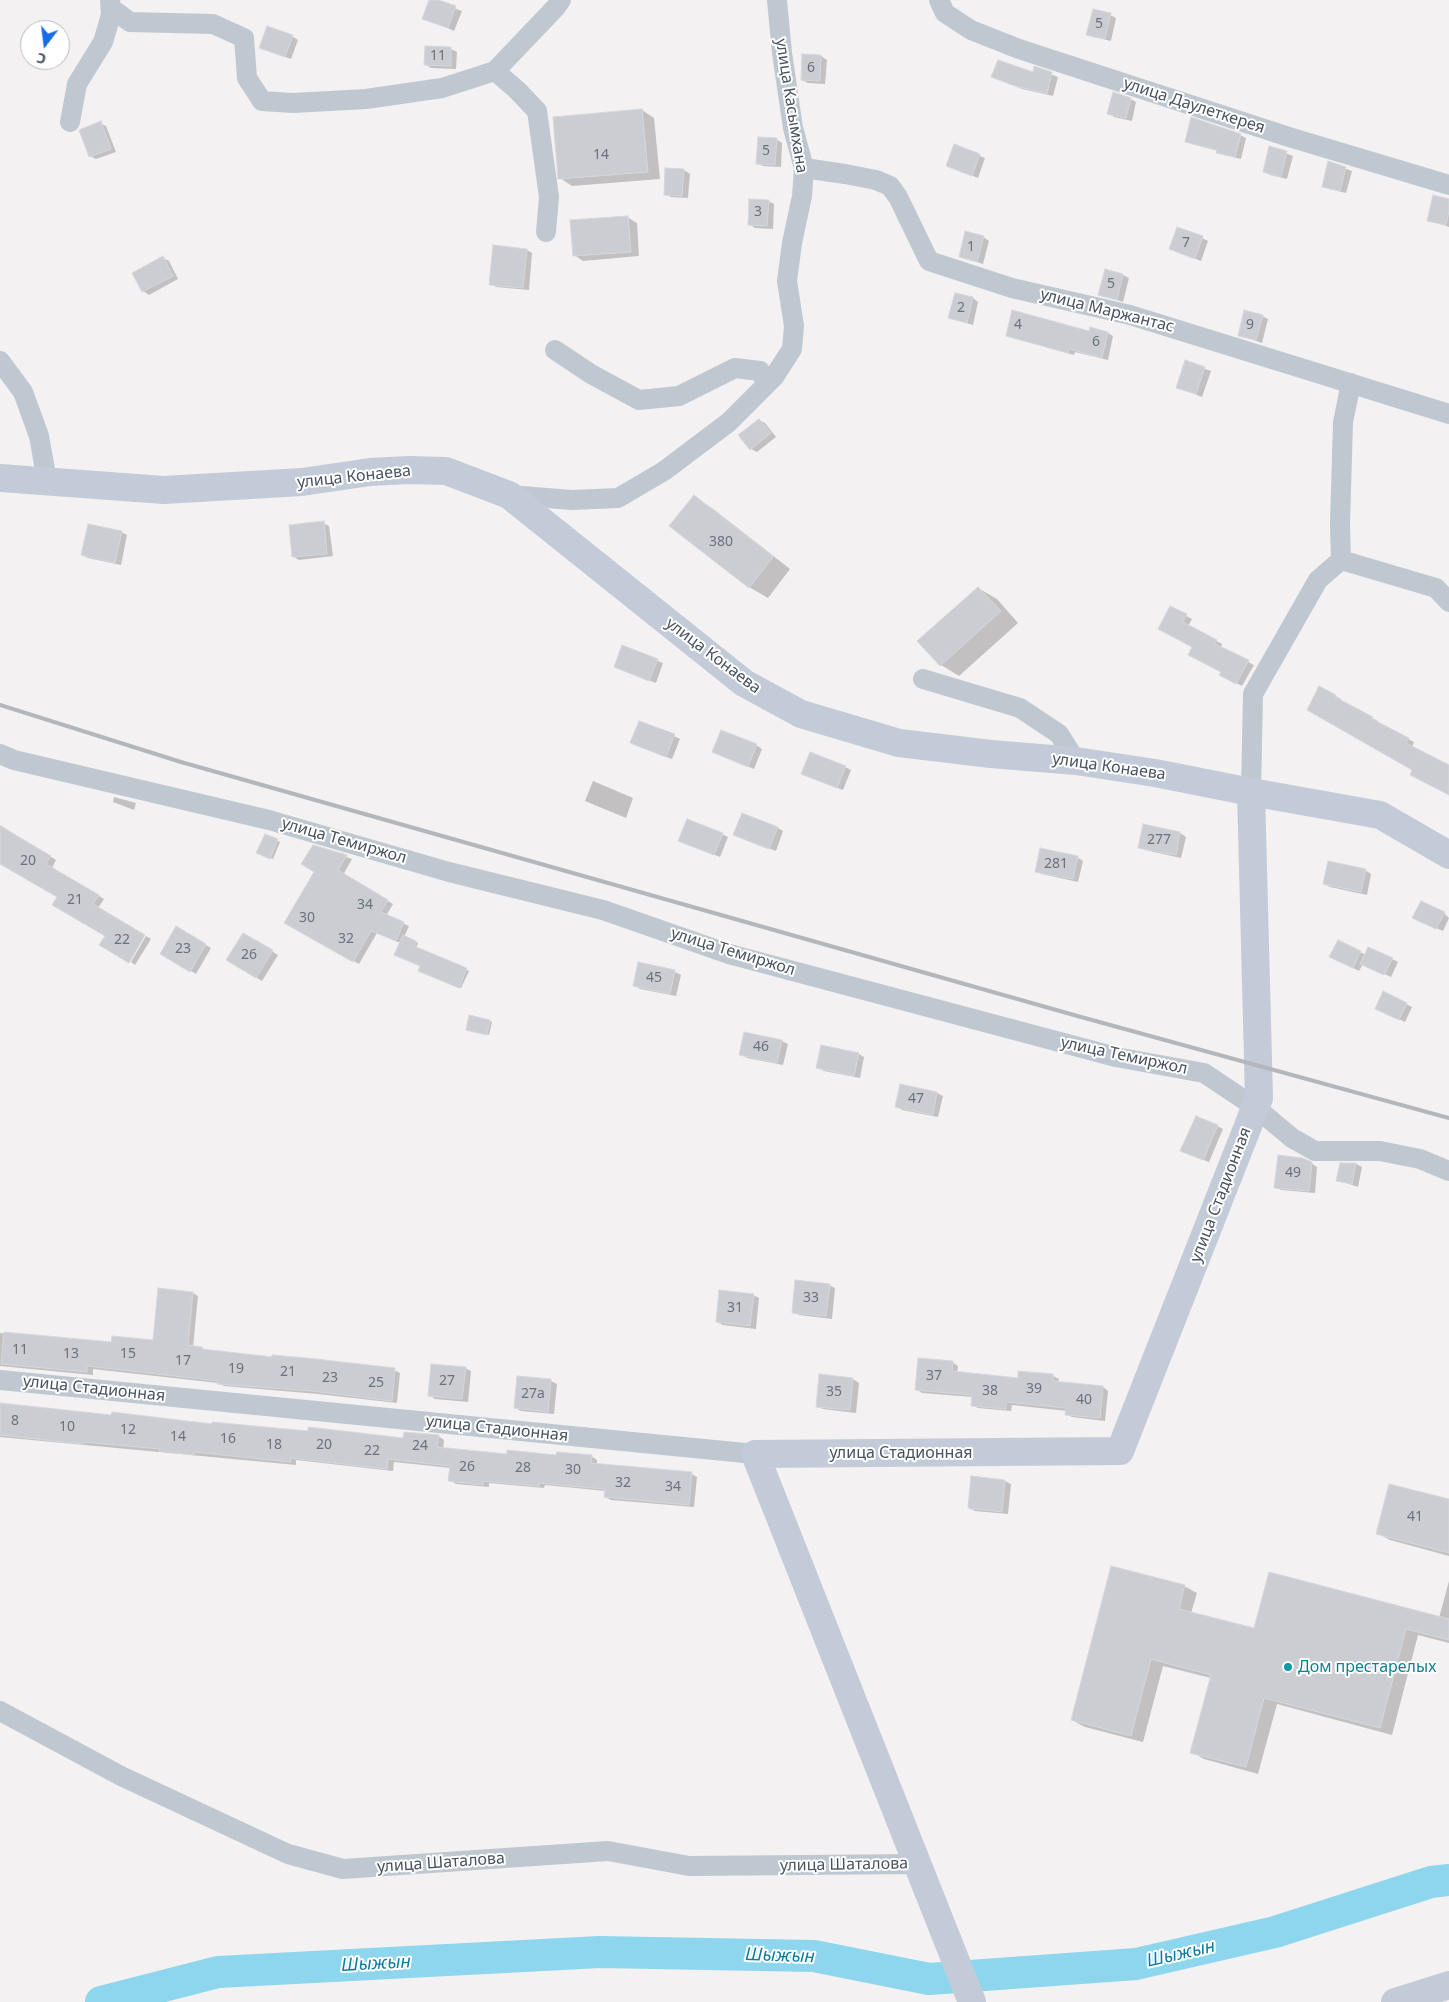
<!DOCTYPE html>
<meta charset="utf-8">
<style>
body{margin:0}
#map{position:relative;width:1449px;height:2002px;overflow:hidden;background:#f3f1f1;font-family:"Noto Sans",sans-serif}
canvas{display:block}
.north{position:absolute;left:20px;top:20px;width:50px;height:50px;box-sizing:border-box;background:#fff;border:1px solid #b6babf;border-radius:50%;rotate:195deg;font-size:14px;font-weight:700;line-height:20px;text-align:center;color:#48535f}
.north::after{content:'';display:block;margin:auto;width:18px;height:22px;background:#176be7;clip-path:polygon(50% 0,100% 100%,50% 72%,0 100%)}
</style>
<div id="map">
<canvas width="1449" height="2002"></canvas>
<div class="north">С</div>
</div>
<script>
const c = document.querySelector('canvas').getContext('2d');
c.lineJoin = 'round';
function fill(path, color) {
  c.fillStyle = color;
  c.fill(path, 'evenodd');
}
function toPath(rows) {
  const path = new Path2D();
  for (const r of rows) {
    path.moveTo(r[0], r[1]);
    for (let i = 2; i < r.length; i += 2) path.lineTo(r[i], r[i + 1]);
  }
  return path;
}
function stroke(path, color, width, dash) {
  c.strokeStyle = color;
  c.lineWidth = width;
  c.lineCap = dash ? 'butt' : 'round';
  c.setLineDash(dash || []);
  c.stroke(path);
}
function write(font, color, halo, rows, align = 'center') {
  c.font = font + ' "Noto Sans",sans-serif';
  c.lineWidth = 4;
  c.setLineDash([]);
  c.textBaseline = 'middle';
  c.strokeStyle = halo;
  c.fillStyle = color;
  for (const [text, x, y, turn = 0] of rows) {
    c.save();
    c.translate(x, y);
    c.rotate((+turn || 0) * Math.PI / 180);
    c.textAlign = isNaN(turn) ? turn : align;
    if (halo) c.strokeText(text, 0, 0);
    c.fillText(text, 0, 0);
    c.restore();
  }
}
fill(toPath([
 [431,0,462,11,454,31,424,18],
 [1110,15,1116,18,1111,41,1093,37,1088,34],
 [292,36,298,40,291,59,266,50],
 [451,49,457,52,456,69,431,68,425,64],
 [821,56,827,60,825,84,808,83,802,80],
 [1035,68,1058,77,1053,96,1022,89,993,76,1034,74],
 [1130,99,1136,102,1132,121,1114,117,1109,113],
 [642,110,654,118,660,179,572,186,560,178],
 [100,123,106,126,116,152,96,159,90,156],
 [1240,135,1246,138,1241,159,1224,155,1218,151,1192,144,1186,141],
 [776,139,782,143,781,167,763,166,757,163],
 [955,146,985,158,978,178,948,166],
 [1270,148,1293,156,1287,179,1270,175,1264,172],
 [1329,163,1352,171,1346,193,1329,189,1323,186],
 [684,170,690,174,688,198,671,197,665,194],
 [1449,200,1449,227,1428,220],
 [768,201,774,204,773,229,755,228,749,224],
 [627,217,637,223,639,256,583,261,574,255],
 [983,237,989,241,983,264,961,257],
 [1202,238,1208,241,1201,261,1170,249],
 [527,250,532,253,529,290,496,287,490,284],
 [163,258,169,261,178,279,149,295,143,291],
 [1123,275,1129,278,1123,302,1100,294],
 [973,298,978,302,973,325,950,318],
 [1262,316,1268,319,1262,343,1239,335],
 [1090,332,1108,333,1113,336,1108,360,1075,352,1074,355,1013,338,1007,335],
 [1186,362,1211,371,1202,397,1178,387],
 [759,420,765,423,776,437,757,452,751,449,740,435],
 [694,497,712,508,790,569,768,598,749,587],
 [323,523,329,526,333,556,299,560,294,557],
 [121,532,127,535,121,565,88,558,82,555],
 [978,588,997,599,1018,623,959,676,941,665],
 [1170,608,1192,619,1188,626,1222,644,1221,648,1254,665,1242,686,1221,675,1223,671],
 [623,647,663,663,656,683,615,667],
 [1320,688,1341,699,1340,702,1378,721,1377,723,1414,742,1412,747,1449,766,1449,794,1414,770],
 [674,736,680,739,672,759,637,746],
 [756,745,762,749,754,769,714,752],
 [845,767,851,770,843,790,808,777],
 [593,781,633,798,626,818,585,801],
 [114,797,136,803,134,810,113,802],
 [0,825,56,860,52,868,104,899,98,908,106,935,59,897,0,860],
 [778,828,783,831,776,851,741,838],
 [1180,833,1186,837,1181,858,1145,850,1139,847],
 [722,834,728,837,720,857,680,841],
 [265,835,280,842,273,859,260,854],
 [313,846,352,859,343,875,393,904,386,916,409,926,404,937,418,943,416,948,469,971,461,988,422,972,421,965,400,943,377,933,359,964,285,923,316,872],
 [1077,857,1083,861,1078,882,1042,874,1036,871],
 [1365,870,1371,874,1367,895,1330,887,1324,884],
 [1444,913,1449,918,1443,931,1420,921],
 [177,928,211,948,196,974,161,953],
 [243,934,278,955,262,981,228,960],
 [146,936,151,939,135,965,131,962],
 [1338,941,1366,955,1392,959,1398,962,1391,977,1363,964,1359,971,1337,960],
 [639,964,675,972,681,975,676,996,640,989,634,985],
 [1406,1004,1412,1007,1405,1022,1382,1011],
 [490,1021,492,1022,489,1035,470,1031],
 [782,1041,788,1044,783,1065,747,1058,741,1054],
 [859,1054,864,1057,860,1078,824,1071,818,1067],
 [901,1085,937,1093,943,1096,938,1117,902,1110,896,1106],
 [1217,1126,1223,1129,1209,1162,1188,1154],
 [1311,1163,1317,1167,1315,1193,1281,1190,1276,1187],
 [1341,1164,1356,1164,1362,1167,1358,1187,1337,1180],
 [829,1285,835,1288,832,1319,799,1315,793,1312],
 [193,1293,198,1296,193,1347,202,1348,207,1351,394,1370,400,1373,397,1403,318,1394,224,1386,218,1383,93,1369,93,1375,0,1366,0,1333,112,1343,154,1342],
 [753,1295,759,1298,756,1329,723,1325,717,1322],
 [952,1362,958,1366,957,1373,1019,1379,1053,1376,1059,1379,1058,1383,1103,1387,1108,1391,1105,1421,1072,1417,1066,1414,1067,1411,1012,1405,1011,1411,978,1408,972,1405,973,1397,922,1393,916,1389],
 [465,1368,471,1371,468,1402,435,1399,429,1395],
 [820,1376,853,1379,859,1383,856,1413,823,1409,817,1406],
 [518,1377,551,1381,557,1384,554,1414,521,1411,515,1408],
 [0,1404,213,1425,309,1433,404,1439,438,1436,444,1440,443,1449,508,1456,591,1456,597,1460,597,1465,691,1474,697,1477,694,1507,611,1500,605,1497,606,1491,545,1485,544,1488,489,1483,489,1487,456,1484,450,1480,451,1468,394,1462,393,1471,296,1460,296,1465,0,1437],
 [972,1478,1005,1481,1011,1484,1008,1514,975,1511,969,1508],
 [1449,1501,1449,1556,1390,1540,1377,1533],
 [1449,1581,1449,1643,1418,1635,1392,1735,1277,1704,1258,1774,1204,1759,1192,1752,1211,1678,1163,1666,1143,1742,1085,1727,1072,1720,1184,1586,1197,1593,1191,1613,1255,1630,1439,1618]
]), '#0003');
stroke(toPath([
 [101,2002,218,1972,600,1952,814,1956,929,1979,1136,1964,1275,1932,1431,1882,1449,1880]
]), '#8dd6ed', 32);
const building = toPath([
 [429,0,439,0,456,6,448,28,422,19,429,0],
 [1093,9,1111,13,1105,39,1086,35,1093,9],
 [267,26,293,35,285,57,259,48,267,26],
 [425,46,451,47,451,66,424,65,425,46],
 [802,54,821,55,820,81,801,80,802,54],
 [998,60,1033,72,1034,66,1052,72,1047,94,1015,86,991,77,998,60],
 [1113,92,1131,98,1126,118,1107,114,1113,92],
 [642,109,648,172,558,179,553,117,642,109],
 [1191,117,1241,134,1235,157,1216,153,1217,150,1185,142,1191,117],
 [101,121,111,149,89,157,79,130,101,121],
 [758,137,777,138,775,165,756,164,758,137],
 [954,144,980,154,972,176,946,166,954,144],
 [1269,146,1287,151,1281,177,1263,172,1269,146],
 [1328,161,1346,167,1340,191,1322,187,1328,161],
 [665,168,684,169,682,196,664,195,665,168],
 [1433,195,1449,199,1449,211,1446,225,1427,221,1433,195],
 [749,199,769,200,767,226,748,225,749,199],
 [628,216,631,252,573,256,570,220,628,216],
 [1177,227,1203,236,1195,259,1169,249,1177,227],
 [965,231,984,236,977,262,959,257,965,231],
 [493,245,527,249,523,288,489,285,493,245],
 [163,256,173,276,142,292,132,273,163,256],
 [1105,269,1123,274,1117,300,1098,295,1105,269],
 [955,293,973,297,967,323,948,318,955,293],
 [1012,310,1089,331,1090,327,1108,332,1102,358,1069,349,1068,353,1006,336,1012,310],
 [1244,310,1263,315,1256,340,1238,336,1244,310],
 [1185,360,1205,367,1196,394,1176,388,1185,360],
 [759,419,771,433,750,450,738,435,759,419],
 [694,495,773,557,749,588,669,526,694,495],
 [324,521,327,554,292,557,289,525,324,521],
 [88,524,122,531,115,563,81,555,88,524],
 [978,587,1001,611,940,666,917,641,978,587],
 [1170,606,1187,614,1183,622,1217,640,1215,644,1249,660,1236,684,1219,675,1221,672,1188,655,1192,647,1158,629,1170,606],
 [622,645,658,659,649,681,614,667,622,645],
 [1319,686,1336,695,1335,697,1373,717,1372,719,1409,738,1406,743,1449,765,1449,795,1410,775,1412,770,1307,710,1319,686],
 [639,721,675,734,666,757,630,743,639,721],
 [721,730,757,744,748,767,712,752,721,730],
 [810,752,846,766,837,788,801,774,810,752],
 [742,813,778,827,769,849,733,835,742,813],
 [687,819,723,833,714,855,678,841,687,819],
 [1143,824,1180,832,1176,855,1138,848,1143,824],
 [0,826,51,856,46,864,99,895,93,904,145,935,129,963,99,945,105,936,52,905,57,897,0,864,0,826],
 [265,834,278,839,270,859,256,853,265,834],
 [313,845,347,855,338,870,388,900,381,912,404,922,396,941,371,931,353,962,284,923,314,872,301,864,313,845],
 [1040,848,1078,856,1073,879,1035,872,1040,848],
 [1328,861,1366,869,1361,892,1323,884,1328,861],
 [1421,901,1445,912,1436,929,1412,918,1421,901],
 [176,926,206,944,190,972,160,954,176,926],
 [243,933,273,950,256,978,226,960,243,933],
 [403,935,416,941,414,946,467,968,459,988,418,971,420,966,394,955,403,935],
 [1338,940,1361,951,1353,968,1329,957,1338,940],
 [1368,947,1393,958,1384,975,1360,964,1368,947],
 [638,962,675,970,670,994,633,986,638,962],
 [1383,991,1407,1003,1399,1020,1375,1009,1383,991],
 [469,1015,490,1020,487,1035,466,1030,469,1015],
 [744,1032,782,1040,777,1063,739,1055,744,1032],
 [821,1045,859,1053,854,1076,816,1068,821,1045],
 [900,1084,937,1092,933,1115,895,1107,900,1084],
 [1196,1116,1218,1125,1203,1160,1180,1151,1196,1116],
 [1278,1155,1302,1158,1312,1162,1309,1191,1274,1188,1278,1155],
 [1340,1163,1356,1163,1352,1184,1336,1181,1340,1163],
 [795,1280,830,1284,826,1316,792,1313,795,1280],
 [158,1288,193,1292,188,1345,202,1347,202,1349,272,1357,272,1355,307,1358,395,1368,392,1401,312,1391,217,1384,218,1381,87,1366,87,1372,1,1364,4,1332,111,1342,112,1336,153,1340,158,1288],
 [719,1290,754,1294,750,1326,716,1322,719,1290],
 [918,1358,953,1361,952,1371,1018,1378,1018,1371,1053,1374,1053,1381,1103,1386,1100,1418,1065,1415,1066,1408,1006,1402,1006,1409,971,1406,972,1395,915,1390,918,1358],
 [431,1364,466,1367,462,1399,428,1396,431,1364],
 [819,1374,853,1378,850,1410,816,1407,819,1374],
 [517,1376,551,1379,548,1412,514,1408,517,1376],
 [0,1403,111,1415,112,1412,212,1424,212,1422,308,1431,308,1427,403,1438,404,1432,439,1435,437,1447,507,1454,507,1450,556,1455,557,1452,592,1455,591,1463,692,1472,689,1505,604,1497,605,1489,539,1483,539,1486,483,1481,483,1485,448,1481,450,1466,388,1459,387,1469,291,1458,290,1462,194,1452,194,1455,159,1451,160,1449,83,1442,83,1444,0,1435,0,1403],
 [971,1476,1005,1480,1002,1512,968,1508,971,1476],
 [1389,1484,1449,1499,1449,1553,1376,1534,1389,1484],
 [1111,1566,1185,1585,1179,1609,1254,1628,1269,1572,1449,1619,1449,1640,1406,1629,1380,1728,1264,1698,1246,1767,1190,1753,1211,1675,1151,1659,1131,1736,1071,1720,1111,1566]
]);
fill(building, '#cbcdd3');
stroke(building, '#d5d7dc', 1);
stroke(toPath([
 [939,0,945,13,971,30,1019,49,1289,137,1449,185],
 [111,8,130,22,213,24,244,38,247,78,262,101,293,103,366,99,442,88,495,71,556,7,561,0],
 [495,71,517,90,537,111,549,197,546,232],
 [70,122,77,84,103,42,111,15,110,0],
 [804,168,845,174,876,180,890,186,898,197,929,261,1012,288,1130,315,1449,414],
 [555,350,591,374,639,400,679,396,735,368,760,371,767,384],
 [0,361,23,392,39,436,47,481],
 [1351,383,1343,422,1340,525,1341,560,1436,588,1449,602],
 [509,495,572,500,618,498,664,471,729,422,774,377,792,349,794,326,787,281,792,243,802,196,804,168,793,128,782,53,777,0],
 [923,679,1020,708,1059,734,1076,761],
 [0,754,14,760,269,820,449,872,603,910,729,954,1116,1057,1204,1073,1255,1107,1292,1138,1315,1151,1380,1151,1420,1159,1449,1171],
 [1251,792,1253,694,1318,580,1341,560],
 [0,1380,755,1454],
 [0,1711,121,1776,288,1854,343,1869,608,1851,689,1866,917,1864]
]), '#bfc8d0', 20);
stroke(toPath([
 [0,478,164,490,302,482,370,472,409,470,446,471,509,495,744,683,801,714,899,743,991,754,1076,761,1155,773,1251,792,1380,815,1449,855],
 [972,2002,755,1454,1120,1451,1259,1098,1251,792],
 [1395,2002,1449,1985]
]), '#c2cbd7', 28);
stroke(toPath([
 [0,705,181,762,1081,1017,1449,1118]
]), '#b3b6bb', 4);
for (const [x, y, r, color] of [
 [1288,1667,5,"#0f9aa8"]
]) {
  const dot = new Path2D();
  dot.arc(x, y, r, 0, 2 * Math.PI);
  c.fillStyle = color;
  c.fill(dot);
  stroke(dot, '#fff', 2);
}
write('14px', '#69727c', null, [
 ["5",1099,24],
 ["11",438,56],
 ["6",811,68],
 ["5",766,151],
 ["14",601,155],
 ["3",758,212],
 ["7",1186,243],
 ["1",971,247],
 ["5",1111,284],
 ["2",961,308],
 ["4",1018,325],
 ["9",1250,325],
 ["6",1096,342],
 ["380",721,542],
 ["277",1159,840],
 ["20",28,861],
 ["281",1056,864],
 ["21",75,900],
 ["34",365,905],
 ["30",307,918],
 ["32",346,939],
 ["22",122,940],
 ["23",183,949],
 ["26",249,955],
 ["45",654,978],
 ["46",761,1047],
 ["47",916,1099],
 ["49",1293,1173],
 ["33",811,1298],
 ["31",735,1308],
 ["11",20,1350],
 ["13",71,1354],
 ["15",128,1354],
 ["17",183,1361],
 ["19",236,1369],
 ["21",288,1372],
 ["37",934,1376],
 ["23",330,1378],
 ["27",447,1381],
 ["25",376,1383],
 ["39",1034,1389],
 ["38",990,1391],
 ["35",834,1392],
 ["27а",533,1394],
 ["40",1084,1400],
 ["8",15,1421],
 ["10",67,1427],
 ["12",128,1430],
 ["14",178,1437],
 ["16",228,1439],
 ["18",274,1445],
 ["20",324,1445],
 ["24",420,1446],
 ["22",372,1451],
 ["26",467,1467],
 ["28",523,1468],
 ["30",573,1470],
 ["32",623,1483],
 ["34",673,1487],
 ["41",1415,1517]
]);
write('16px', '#48535f', '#fff', [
 ["улица Касымхана",791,106,81],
 ["улица Даулеткерея",1194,106,18],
 ["улица Маржантас",1107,311,14],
 ["улица Конаева",354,477,-6],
 ["улица Конаева",713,656,37],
 ["улица Конаева",1109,767,8],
 ["улица Темиржол",344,841,16],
 ["улица Темиржол",733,952,17],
 ["улица Темиржол",1124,1056,12],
 ["улица Стадионная",1221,1195,-69],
 ["улица Стадионная",94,1389,6],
 ["улица Стадионная",497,1429,6],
 ["улица Стадионная",901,1453],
 ["улица Шаталова",441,1863,-4],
 ["улица Шаталова",844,1865,-1]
]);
write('16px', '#0d838f', '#fff', [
 ["Дом престарелых",1298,1667]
], 'left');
write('italic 18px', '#0c7b9f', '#fff', [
 ["Шыжын",1181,1954,-13],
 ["Шыжын",780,1956,2],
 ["Шыжын",376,1964,-3]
]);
</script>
